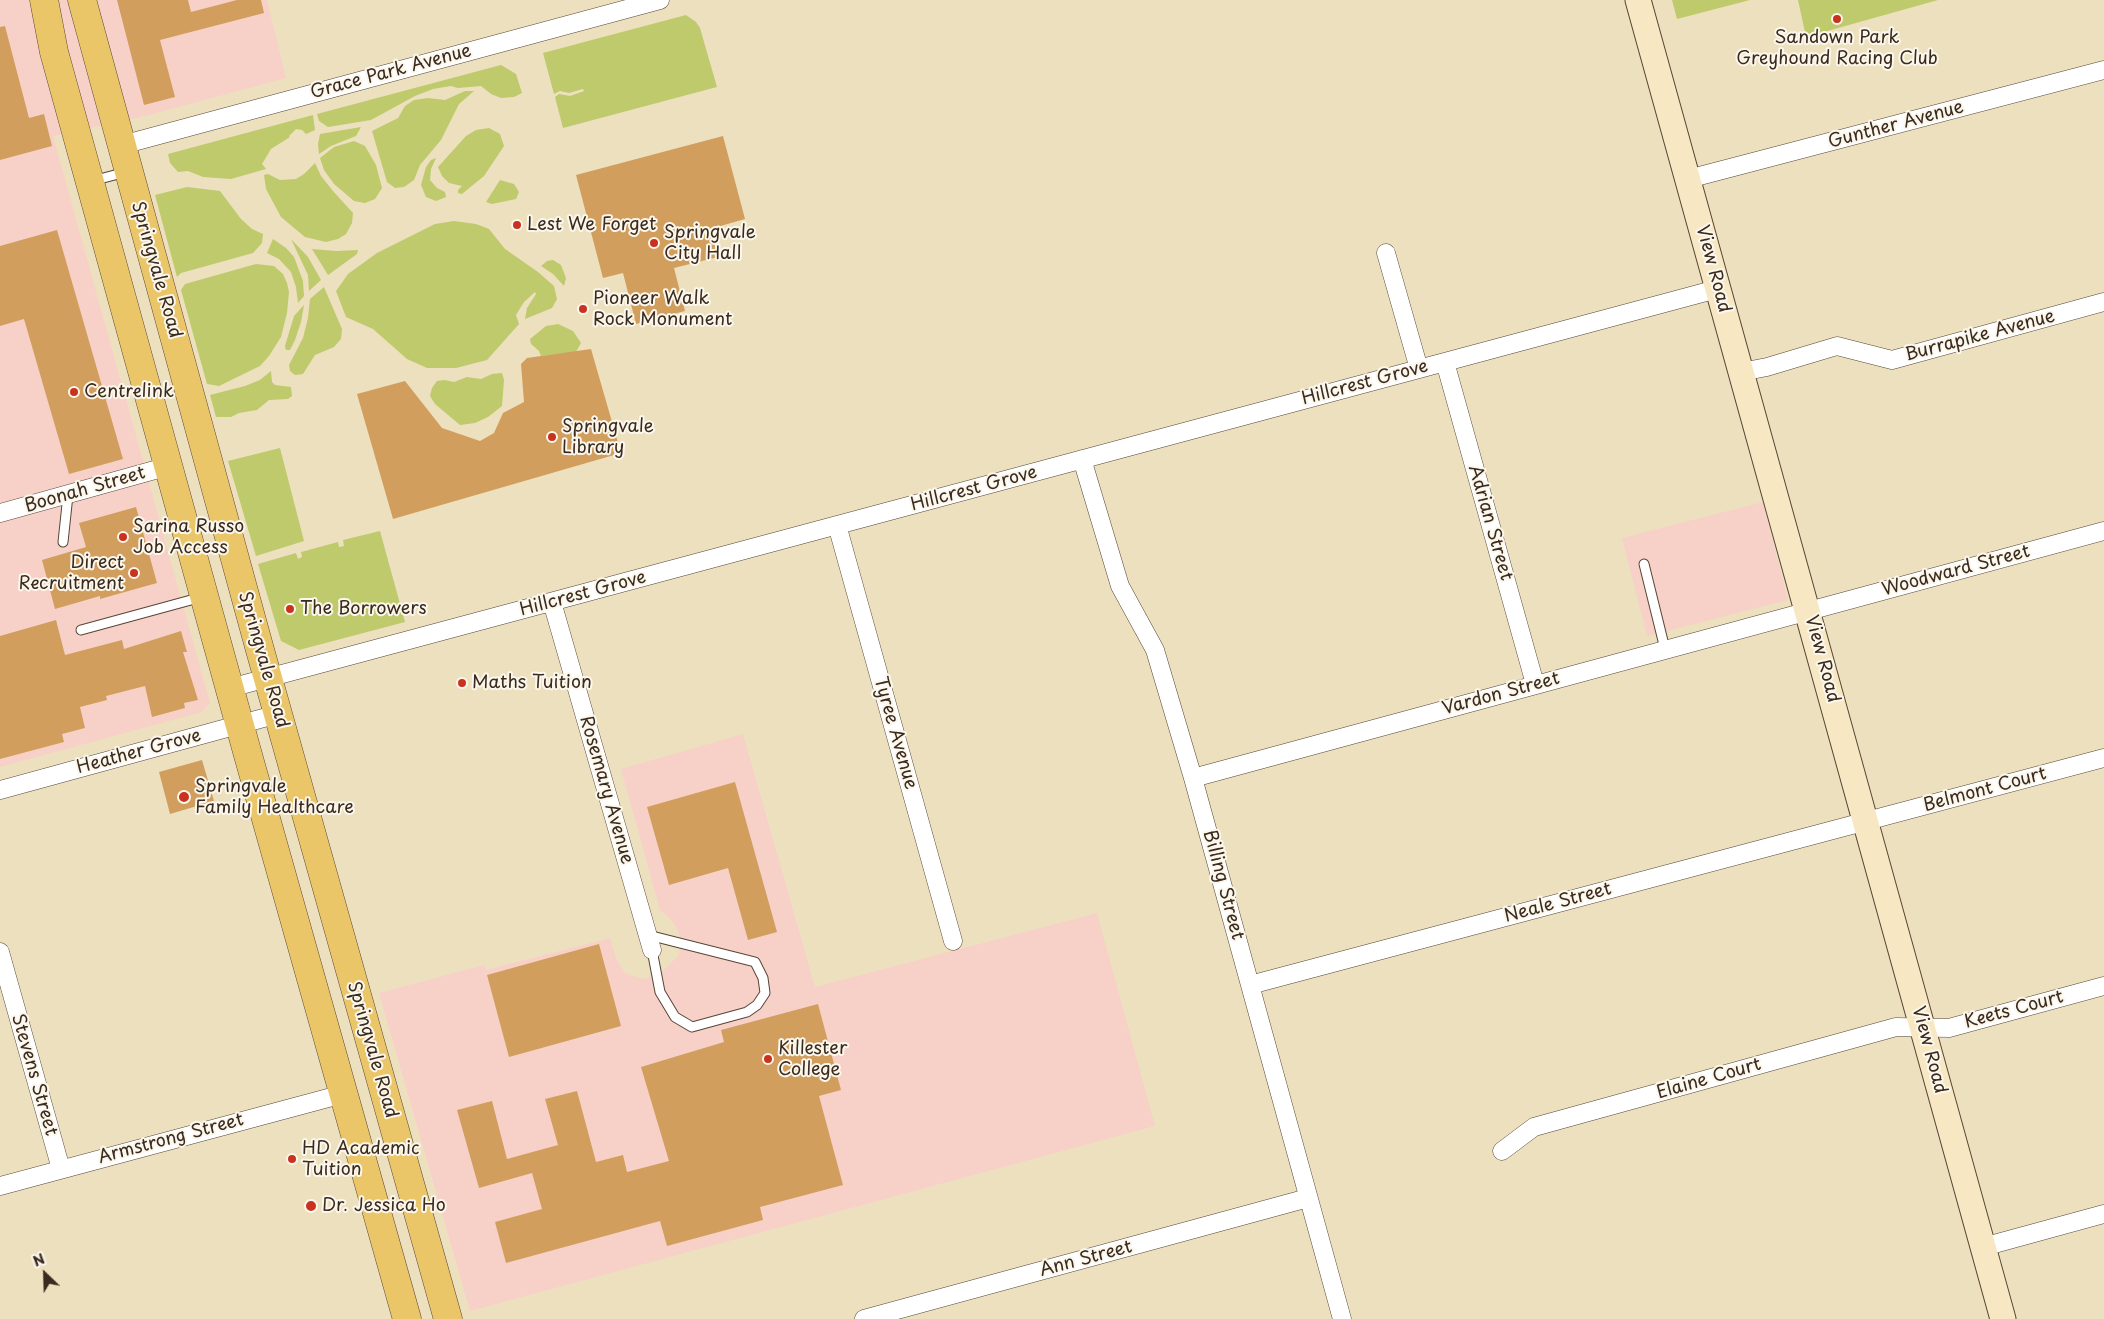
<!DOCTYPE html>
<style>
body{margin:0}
#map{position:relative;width:2104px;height:1319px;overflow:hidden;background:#ede0be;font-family:"Playpen Sans",sans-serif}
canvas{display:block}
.north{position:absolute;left:20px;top:1249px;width:50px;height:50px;-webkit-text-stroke:4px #fbf7ec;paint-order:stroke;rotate:336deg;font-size:14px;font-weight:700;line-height:20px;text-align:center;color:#3b2a1e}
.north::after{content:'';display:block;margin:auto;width:18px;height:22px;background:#3b2a1e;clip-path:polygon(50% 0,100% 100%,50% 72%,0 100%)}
</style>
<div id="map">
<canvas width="2104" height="1319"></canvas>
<div class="north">N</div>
</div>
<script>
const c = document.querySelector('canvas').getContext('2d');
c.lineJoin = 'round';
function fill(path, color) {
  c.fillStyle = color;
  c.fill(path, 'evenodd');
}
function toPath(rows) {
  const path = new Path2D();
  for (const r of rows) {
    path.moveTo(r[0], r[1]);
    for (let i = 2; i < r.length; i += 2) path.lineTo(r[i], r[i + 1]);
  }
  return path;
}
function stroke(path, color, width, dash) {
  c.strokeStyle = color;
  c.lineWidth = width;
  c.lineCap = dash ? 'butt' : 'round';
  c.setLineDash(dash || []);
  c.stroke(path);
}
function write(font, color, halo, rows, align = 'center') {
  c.font = font + ' "Playpen Sans",sans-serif';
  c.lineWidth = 4;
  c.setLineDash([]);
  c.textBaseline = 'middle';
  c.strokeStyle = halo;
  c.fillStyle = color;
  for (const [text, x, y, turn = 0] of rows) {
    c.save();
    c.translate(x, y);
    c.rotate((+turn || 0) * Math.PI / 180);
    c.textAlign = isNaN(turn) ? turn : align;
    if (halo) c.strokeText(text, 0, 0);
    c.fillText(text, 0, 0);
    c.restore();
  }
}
fill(toPath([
 [0,0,267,0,286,78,149,115,53,136,210,703,202,712,0,767],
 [1763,502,1788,600,1647,636,1622,538],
 [743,734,815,987,1097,913,1155,1126,470,1311,379,993,484,965,486,970,610,938,616,958,624,972,629,975,644,979,662,972,679,955,680,937,674,923,660,910,621,769]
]), '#f7d1c8');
fill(toPath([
 [1672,0,1750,0,1677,19],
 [1798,0,1938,0,1806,37],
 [686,15,696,22,700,28,717,87,563,128,555,97,559,94,570,96,584,91,583,89,569,93,560,91,554,94,543,53],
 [501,65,516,74,522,93,514,97,501,98,491,94,481,86,458,88,451,86,433,89,415,96,371,120,328,127,319,121,317,114],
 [465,91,474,91,459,104,441,140,420,165,414,180,404,187,395,188,387,182,372,131,398,118,405,106,414,100,428,98,445,100],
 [313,115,315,130,306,134,302,130,296,129,289,136,290,137,271,149,262,164,266,169,231,179,203,177,188,171,178,172,170,163,168,154],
 [361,127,356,136,331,146,319,154,318,144,320,134],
 [489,128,500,134,504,146,484,176,462,194,458,193,458,190,462,186,449,183,442,176,438,167,466,136,476,130],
 [354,141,365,146,376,165,382,188,375,199,365,203,354,201,334,184,324,170,320,158,334,147],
 [436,158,431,169,430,180,437,188,445,192,446,197,436,201,426,197,421,185,426,167,431,160],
 [315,163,321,176,333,191,353,213,352,223,346,234,338,239,326,242,305,237,281,217,266,189,264,175,268,174,280,180,296,179,304,174],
 [500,180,514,184,519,192,516,199,492,204,486,202],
 [187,187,220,191,241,219,252,229,263,234,262,243,253,253,181,273,177,277,155,195],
 [454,221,476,224,489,229,505,249,538,272,554,286,557,299,552,308,525,319,527,308,536,294,535,292,524,302,516,315,519,324,487,360,456,368,427,368,407,359,373,329,346,317,336,291,348,274,377,253,435,224],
 [273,239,286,248,294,257,303,281,304,296,298,303,296,287,291,272,279,259,267,253],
 [291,239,308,257,321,280,309,291,308,275],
 [312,249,336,251,358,250,357,254,328,275],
 [553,260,561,265,566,278,564,286,553,274,541,266,547,261],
 [256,264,274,266,283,274,287,283,289,292,287,313,281,337,269,356,260,366,219,386,207,384,181,290,185,284],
 [324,287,342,329,341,339,334,347,315,355,303,374,295,375,290,371,289,365,303,338,308,318,310,299],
 [304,305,301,322,295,340,290,350,286,350,285,346,294,316],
 [558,324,573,331,581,343,576,352,541,356,539,351,531,344,530,339,546,326],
 [271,371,272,382,275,385,291,387,292,396,288,399,269,400,257,410,239,413,231,417,216,417,210,395,245,386,260,380],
 [502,373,504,380,502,406,488,417,475,423,460,425,435,404,430,396,432,388,437,381,445,380,454,382,467,377,481,379,492,374],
 [280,448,304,541,256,556,228,461],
 [380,531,405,622,299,650,281,641,258,564,296,553,298,559,302,557,301,552,338,542,339,547,344,546,343,540]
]), '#beca6c');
fill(toPath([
 [117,0,188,0,191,12,237,0,261,0,264,13,160,40,175,97,144,105],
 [5,26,29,118,44,114,52,146,0,160,0,27],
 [723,136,745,219,710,229,718,257,674,268,685,311,636,324,623,273,603,278,576,175],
 [57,230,123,459,69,474,24,319,0,326,0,246],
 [591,349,621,453,393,519,357,394,405,381,442,428,480,441,494,433,503,413,524,402,521,364,527,358],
 [136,507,157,583,100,599,100,596,55,609,42,560,86,547,79,523],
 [56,620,65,655,122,640,124,649,181,631,187,652,183,652,198,700,184,703,185,708,152,717,145,686,106,696,107,700,80,707,85,728,62,734,64,742,0,759,0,636],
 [202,760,214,801,170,814,159,772],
 [735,782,777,932,748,940,728,868,669,885,647,807],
 [599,944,621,1026,509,1057,487,975],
 [818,1004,841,1090,819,1096,843,1185,760,1207,763,1220,667,1246,660,1221,506,1263,495,1222,542,1209,532,1173,479,1188,457,1110,492,1101,507,1159,558,1145,545,1099,577,1091,596,1162,623,1155,627,1172,669,1161,641,1067,724,1042,721,1030]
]), '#d19e5d');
const lane = toPath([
 [92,181,126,172],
 [63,542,68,495],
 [1644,564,1665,649],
 [81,630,202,597],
 [648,935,755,962,763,978,765,993,757,1005,747,1012,692,1027,675,1017,660,992,652,950]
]);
const street = toPath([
 [122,145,660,0],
 [1688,179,2104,70],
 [1386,253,1419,369],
 [1445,362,1535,684],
 [1741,372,1767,367,1837,346,1892,360,2104,302],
 [1082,459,1120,586,1155,650,1163,677,1193,778,1342,1319],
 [0,513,169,466],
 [837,525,953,941],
 [552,602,652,950],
 [230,688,1717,289],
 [1193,778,2104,531],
 [0,790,278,714],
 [0,952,61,1169],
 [1250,985,2104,758],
 [1502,1151,1534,1127,1896,1027,1949,1028,2104,986],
 [0,1186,343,1094],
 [1983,1247,2104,1214],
 [864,1319,1308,1198]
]);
const secondary = toPath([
 [1638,0,2003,1319]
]);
const highway = toPath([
 [44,0,54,52,248,755,407,1319],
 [82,0,260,650,448,1319]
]);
stroke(lane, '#564536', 11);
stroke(street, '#564536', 19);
stroke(secondary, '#564536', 27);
stroke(highway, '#564536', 29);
stroke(lane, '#fff', 9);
stroke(street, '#fff', 18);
stroke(secondary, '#f7e8c3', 25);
stroke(highway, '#ebc669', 28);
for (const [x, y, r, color] of [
 [1837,19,5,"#c8321e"],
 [517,225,5,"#c8321e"],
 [654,243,5,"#c8321e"],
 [583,309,5,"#c8321e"],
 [74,392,5,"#c8321e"],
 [552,437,5,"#c8321e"],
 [123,537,5,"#c8321e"],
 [134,573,5,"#c8321e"],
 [290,609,5,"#c8321e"],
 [462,683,5,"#c8321e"],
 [184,797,6,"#c8321e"],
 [768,1059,5,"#c8321e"],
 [292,1159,5,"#c8321e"],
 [311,1206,6,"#c8321e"]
]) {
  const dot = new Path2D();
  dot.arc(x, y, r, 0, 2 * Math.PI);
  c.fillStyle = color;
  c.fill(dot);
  stroke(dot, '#fbf7ec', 2);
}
write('18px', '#3b2a1e', '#fbf7ec', [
 ["Sandown Park",1837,38,"center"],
 ["Greyhound Racing Club",1837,59,"center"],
 ["Lest We Forget",527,225],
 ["Springvale",664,233],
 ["City Hall",664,254],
 ["Pioneer Walk",593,299],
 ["Rock Monument",593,320],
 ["Centrelink",84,392],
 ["Springvale",562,427],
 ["Library",562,448],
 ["Sarina Russo",133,527],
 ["Job Access",133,548],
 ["Direct",124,563,"right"],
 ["Recruitment",124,584,"right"],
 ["The Borrowers",300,609],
 ["Maths Tuition",472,683],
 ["Springvale",195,787],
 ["Family Healthcare",195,808],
 ["Killester",778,1049],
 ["College",778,1070],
 ["HD Academic",302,1149],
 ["Tuition",302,1170],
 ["Dr. Jessica Ho",322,1206]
], 'left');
write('18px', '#3b2a1e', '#fbf7ec', [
 ["Grace Park Avenue",391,72,-15],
 ["Gunther Avenue",1896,125,-15],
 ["View Road",1713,269,75],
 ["Springvale Road",156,270,74],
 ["Burrapike Avenue",1980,336,-15],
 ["Hillcrest Grove",1365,383,-15],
 ["Hillcrest Grove",974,489,-15],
 ["Boonah Street",85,490,-16],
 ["Adrian Street",1490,523,74],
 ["Woodward Street",1956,571,-15],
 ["Hillcrest Grove",583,594,-15],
 ["View Road",1822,659,75],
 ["Springvale Road",263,660,74],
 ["Vardon Street",1501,694,-15],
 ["Tyree Avenue",895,733,74],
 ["Heather Grove",139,752,-15],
 ["Rosemary Avenue",606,790,74],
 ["Belmont Court",1985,790,-15],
 ["Billing Street",1223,885,75],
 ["Neale Street",1558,903,-15],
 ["Keets Court",2014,1010,-15],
 ["Springvale Road",372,1050,74],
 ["View Road",1929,1050,75],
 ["Stevens Street",34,1075,74],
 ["Elaine Court",1709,1079,-16],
 ["Armstrong Street",171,1139,-15],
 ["Ann Street",1086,1259,-15]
]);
</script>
